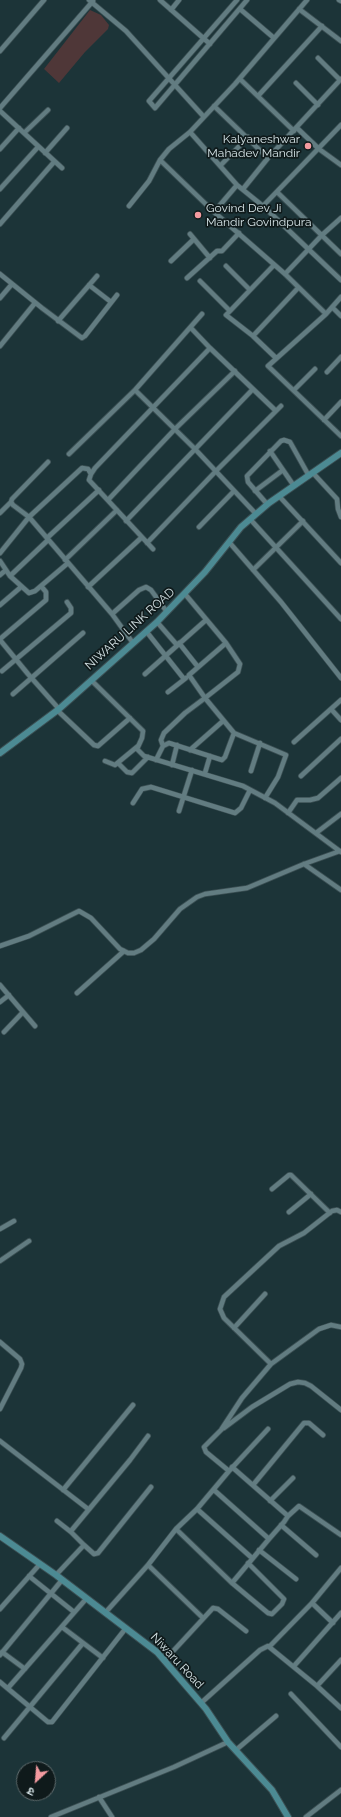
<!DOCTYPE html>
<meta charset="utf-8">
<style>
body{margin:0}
#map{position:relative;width:341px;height:1817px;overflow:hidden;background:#1c3438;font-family:Raleway,"Noto Sans Devanagari",sans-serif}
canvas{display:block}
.north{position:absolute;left:16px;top:1761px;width:40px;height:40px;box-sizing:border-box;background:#0f1a1b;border:1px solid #5f6b6d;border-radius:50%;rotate:206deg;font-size:11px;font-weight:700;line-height:16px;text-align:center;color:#d6e4e7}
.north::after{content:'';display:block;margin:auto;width:14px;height:18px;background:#f49aa0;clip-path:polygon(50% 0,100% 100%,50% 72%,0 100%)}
</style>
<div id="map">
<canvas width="341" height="1817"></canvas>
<div class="north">उ</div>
</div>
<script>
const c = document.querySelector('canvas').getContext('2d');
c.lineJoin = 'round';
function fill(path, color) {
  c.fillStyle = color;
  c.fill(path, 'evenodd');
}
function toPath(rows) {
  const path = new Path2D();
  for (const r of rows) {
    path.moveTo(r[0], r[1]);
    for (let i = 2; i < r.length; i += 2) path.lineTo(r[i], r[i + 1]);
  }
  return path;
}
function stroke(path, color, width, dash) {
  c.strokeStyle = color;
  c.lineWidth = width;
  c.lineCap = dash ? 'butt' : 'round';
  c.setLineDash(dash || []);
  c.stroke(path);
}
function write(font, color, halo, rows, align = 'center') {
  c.font = font + ' Raleway,sans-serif';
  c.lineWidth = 3.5;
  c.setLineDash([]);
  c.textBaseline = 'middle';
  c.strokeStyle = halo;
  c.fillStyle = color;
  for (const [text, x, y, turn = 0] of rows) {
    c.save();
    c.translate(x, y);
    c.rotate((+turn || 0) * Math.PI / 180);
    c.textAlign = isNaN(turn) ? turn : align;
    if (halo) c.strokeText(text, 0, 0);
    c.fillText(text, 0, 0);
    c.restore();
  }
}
fill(toPath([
 [90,10,101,15,109,25,108,29,85,52,59,83,44,69]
]), '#4f3738');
const street = toPath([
 [89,0,126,31,204,117],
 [160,0,210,44],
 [237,0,149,101,155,108,247,0],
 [339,0,341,1],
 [240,9,274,38],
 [299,9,341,41],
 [171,10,179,0],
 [0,51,44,0],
 [318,58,340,80],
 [240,79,294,131],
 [296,83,318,105],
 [258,96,322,26],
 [214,106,268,158],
 [0,108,93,1],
 [0,111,62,168],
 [297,128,319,149,341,165],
 [190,132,237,185,263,206,341,280],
 [24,133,48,110],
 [0,149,19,128],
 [45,153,67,128],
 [160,160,214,212,285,274,326,314],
 [220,166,248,137],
 [0,189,38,147],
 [243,189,268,158,341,79],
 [277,192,341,254],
 [129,206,149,181,160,160,169,149,190,132,235,84,307,0],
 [263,206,341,125],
 [214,212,237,185],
 [0,224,54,162],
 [190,234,210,258],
 [171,261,194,239],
 [226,266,250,290],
 [0,274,42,308,82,338,85,336,117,295],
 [285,274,322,235,341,218],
 [187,278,217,251,222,251,239,233],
 [200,281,230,311,274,265],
 [89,285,111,302],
 [341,297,326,314,268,366,341,436],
 [0,298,12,284],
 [332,307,341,316],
 [230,311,226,315,253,336,276,358],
 [58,321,97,276],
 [191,328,210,348],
 [253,336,298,288],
 [0,346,35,303],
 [327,372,341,357],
 [135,390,195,449,256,514],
 [294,390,315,369],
 [324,420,341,402],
 [270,451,294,486],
 [69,454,135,390,202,314],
 [313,473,337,499,338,509,341,517],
 [91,474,88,469,82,468,29,517,112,614,133,643],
 [255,491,283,470],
 [279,496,341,563],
 [108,500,175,429,235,371],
 [267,504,248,482,247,476,281,441,284,440,290,442,309,476],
 [0,513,11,502],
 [250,519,341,619],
 [126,521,253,389],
 [199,527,234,491],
 [47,538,99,490],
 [229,542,281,602,341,678],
 [147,543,216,471,281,406],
 [153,549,89,480,91,474,95,468,210,348,276,411],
 [0,553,29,517,13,505,11,502,12,499,48,462],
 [65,560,117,510],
 [0,561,10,576,29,593,35,591,68,563],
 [253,570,303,521],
 [0,575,6,570],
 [10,576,48,540],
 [88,587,141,538],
 [185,594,226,643,240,664,238,672,205,698,234,733,286,755,278,777,265,798],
 [0,605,21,587],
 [112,614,139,590,146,587,151,590,167,612],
 [157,622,177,645],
 [146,631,184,679],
 [0,639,46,600,46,592,41,586],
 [0,640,28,674,59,709],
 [179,643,198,667],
 [2,671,71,613,71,608,67,602],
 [145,674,206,620],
 [91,680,143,731,142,738,137,749,144,756,243,786,275,803,341,852],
 [168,692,186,678],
 [13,694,83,633],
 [331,709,341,720],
 [57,710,94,745,98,746,130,718],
 [294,742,341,700],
 [163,746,161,740,164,733,185,713,205,698,189,675,226,643],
 [190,750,223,721],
 [156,760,163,746,169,743,222,760,225,757,234,733],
 [105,761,115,765,138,746],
 [118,763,127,772,132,773,148,757],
 [172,765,177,745],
 [251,771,260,743],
 [205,773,210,756],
 [301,776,341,739],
 [133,803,142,789,151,787,235,813,241,808,250,790],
 [179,811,192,770],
 [288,813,297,800,310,800,318,798,341,778],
 [316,833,341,814],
 [304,864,341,890],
 [0,946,29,936,79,911,91,918,120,949,128,953,134,953,141,950,154,939,180,909,197,897,205,894,247,888,304,864,340,851],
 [0,985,35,1026],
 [77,993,124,951],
 [0,1002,9,995],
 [4,1032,23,1012],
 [272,1189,289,1175,291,1175,330,1213],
 [289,1212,311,1194],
 [0,1229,14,1221],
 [0,1261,29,1241],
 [234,1328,265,1294],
 [0,1342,20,1359,22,1364,21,1368,0,1409],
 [271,1364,319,1329,331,1325,341,1327],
 [224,1428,252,1407,290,1384,298,1382,305,1383,311,1386,341,1410],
 [0,1441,88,1509],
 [230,1470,268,1429],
 [253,1485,304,1423,309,1423,323,1435],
 [63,1490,133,1405],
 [214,1490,269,1539,284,1522,288,1516,232,1467],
 [270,1501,293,1478],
 [197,1509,252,1558],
 [288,1516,299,1506,341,1535],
 [57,1521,71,1532],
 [281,1525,316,1555],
 [176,1529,232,1583,269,1539],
 [84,1545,94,1554,98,1553,151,1487],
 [259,1550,296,1579],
 [148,1565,203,1618],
 [56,1575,84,1545,71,1532,71,1531,130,1460,148,1436],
 [29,1576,74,1612],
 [232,1583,268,1613,272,1614,282,1604,284,1599,248,1563],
 [0,1609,40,1564],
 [105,1613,148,1565,176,1529,197,1509,229,1471,206,1452,204,1447,221,1430,242,1398,271,1364,224,1318,220,1309,224,1297,279,1246,304,1233,332,1211,337,1210,341,1212],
 [333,1623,312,1603,341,1568],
 [62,1627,103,1658],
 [270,1646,312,1603],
 [2,1652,25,1669],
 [0,1655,62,1580],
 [341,1660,317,1686,341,1708],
 [164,1661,213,1608,218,1609,246,1631],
 [294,1666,341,1613],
 [0,1682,48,1722,52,1722,126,1628],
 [8,1688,86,1599],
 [291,1694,341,1747],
 [201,1703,260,1650,268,1646,317,1686],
 [4,1738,83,1643],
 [236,1750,276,1716],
 [99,1797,112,1817],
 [51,1817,174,1767,228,1742],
 [306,1817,341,1790]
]);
const secondary = toPath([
 [0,753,59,709,157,622,205,572,241,527,269,503,341,453],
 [0,1536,56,1575,157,1652,206,1709,228,1742,272,1790,288,1817]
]);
stroke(street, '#3b4f53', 6);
stroke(secondary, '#3b4f53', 8);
stroke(street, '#627c81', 4.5);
stroke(secondary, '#4c8a93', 6);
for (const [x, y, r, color] of [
 [308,146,4,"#f49aa0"],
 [198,215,4,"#f49aa0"]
]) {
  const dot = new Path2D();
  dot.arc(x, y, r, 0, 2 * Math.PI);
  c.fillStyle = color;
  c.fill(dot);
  stroke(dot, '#0f1a1b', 1.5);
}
write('12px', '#d6e4e7', '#0f1a1b', [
 ["Kalyaneshwar",300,139],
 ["Mahadev Mandir",300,153],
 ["Govind Dev Ji",206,208,"left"],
 ["Mandir Govindpura",206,222,"left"]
], 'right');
write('12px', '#d6e4e7', '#0f1a1b', [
 ["NIWARU LINK ROAD",130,629,-42],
 ["Niwaru Road",177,1661,47]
]);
</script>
